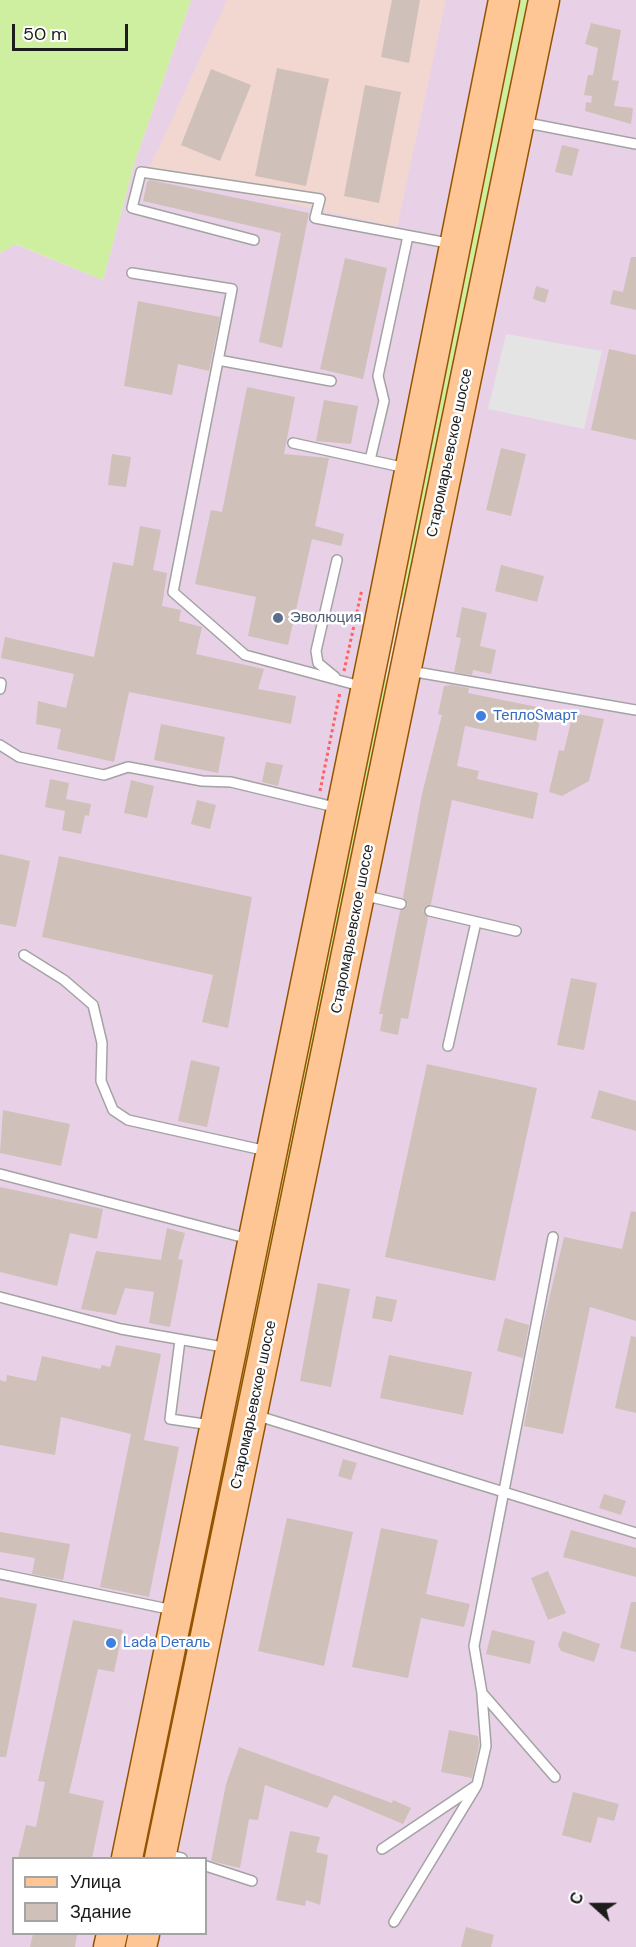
<!DOCTYPE html>
<meta charset="utf-8">
<style>
body{margin:0}
#map{position:relative;width:636px;height:1947px;overflow:hidden;background:#efe8e0;font-family:"DM Sans",sans-serif}
canvas{display:block}
.legend{position:absolute;left:12px;top:1857px;width:195px;height:78px;box-sizing:border-box;background:#fff;border:2px solid #a4a4a4;margin:0;padding:8px 10px;list-style:none;font-size:18px;color:#1c1c1c}
.legend li{display:flex;align-items:center;gap:12px;height:30px}
.legend b{width:30px;border:2px solid #a4a4a4}
.north{position:absolute;left:564px;top:1875px;width:60px;height:60px;-webkit-text-stroke:4px #fff;paint-order:stroke;rotate:291deg;font-size:16px;font-weight:700;line-height:24px;text-align:center;color:#1c1c1c}
.north::after{content:'';display:block;margin:auto;width:21px;height:27px;background:#1c1c1c;clip-path:polygon(50% 0,100% 100%,50% 72%,0 100%)}
.scale{position:absolute;left:12px;top:24px;width:116px;height:27px;box-sizing:border-box;border:3px solid #1c1c1c;border-top:0;padding-left:8px;font-size:18px;line-height:21px;white-space:nowrap;color:#1c1c1c;-webkit-text-stroke:4px #fff;paint-order:stroke}
</style>
<div id="map">
<canvas width="636" height="1947"></canvas>
<ul class="legend">
<li><b style="height:8px;background:#ffc695"></b>Улица</li>
<li><b style="height:16px;background:#cfc0b9"></b>Здание</li>
</ul>
<div class="north">С</div>
<div class="scale">50 m</div>
</div>
<script>
const c = document.querySelector('canvas').getContext('2d');
c.lineJoin = 'round';
function fill(path, color) {
  c.fillStyle = color;
  c.fill(path, 'evenodd');
}
function toPath(rows) {
  const path = new Path2D();
  for (const r of rows) {
    path.moveTo(r[0], r[1]);
    for (let i = 2; i < r.length; i += 2) path.lineTo(r[i], r[i + 1]);
  }
  return path;
}
function stroke(path, color, width, dash) {
  c.strokeStyle = color;
  c.lineWidth = width;
  c.lineCap = dash ? 'butt' : 'round';
  c.setLineDash(dash || []);
  c.stroke(path);
}
function write(font, color, halo, rows, align = 'center') {
  c.font = font + ' "DM Sans",sans-serif';
  c.lineWidth = 5;
  c.setLineDash([]);
  c.textBaseline = 'middle';
  c.strokeStyle = halo;
  c.fillStyle = color;
  for (const [text, x, y, turn = 0] of rows) {
    c.save();
    c.translate(x, y);
    c.rotate((+turn || 0) * Math.PI / 180);
    c.textAlign = isNaN(turn) ? turn : align;
    if (halo) c.strokeText(text, 0, 0);
    c.fillText(text, 0, 0);
    c.restore();
  }
}
fill(toPath([
 [191,0,500,0,121,1858,14,1858,14,1934,105,1934,103,1947,0,1947,0,253,15,244,103,280,135,161],
 [554,0,636,0,636,1947,155,1947,153,1934,206,1934,206,1858,170,1858]
]), '#e8d1e6');
fill(toPath([
 [227,0,446,0,397,227,147,173]
]), '#f2d7d1');
fill(toPath([
 [0,0,191,0,135,161,103,280,16,244,0,253],
 [517,0,530,0,405,599,398,597],
 [381,676,390,680,150,1858,136,1858]
]), '#cfefa0');
fill(toPath([
 [506,334,602,351,584,429,488,409]
]), '#e4e4e4');
fill(toPath([
 [392,0,420,0,409,63,381,57],
 [591,23,621,30,612,80,619,81,614,106,633,108,631,124,585,111,586,102,591,103,592,96,584,95,588,75,593,75,598,48,585,44],
 [277,68,329,79,306,186,255,176],
 [211,69,251,85,220,161,181,145],
 [365,85,401,92,379,203,344,196],
 [562,145,579,149,572,176,555,172],
 [150,180,309,213,282,348,259,342,281,233,143,201,147,182],
 [631,257,636,257,636,310,610,304,613,290,623,292],
 [345,258,387,268,363,379,320,369],
 [536,286,549,290,545,303,533,299],
 [138,301,220,317,209,371,178,364,172,395,124,386],
 [609,349,636,355,636,440,591,430],
 [247,387,295,397,284,454,329,458,315,526,344,534,341,546,312,539,288,645,248,636,256,597,195,584,211,510,222,512],
 [324,400,358,406,351,444,316,441],
 [501,448,526,454,511,516,486,510],
 [112,454,131,457,126,487,108,485],
 [140,526,161,530,153,570,167,573,162,606,181,610,179,621,202,627,196,654,264,669,258,689,296,696,291,724,129,692,114,762,57,749,61,729,36,724,38,701,66,708,74,674,1,658,5,637,94,657,113,562,133,566],
 [501,565,544,576,537,602,495,591],
 [462,607,487,613,480,646,496,650,491,674,473,670,472,675,454,672,461,638,456,637],
 [451,685,469,688,468,693,542,708,536,741,465,726,457,766,479,771,477,779,538,793,533,819,452,800,431,904,423,910,428,918,408,1019,401,1018,398,1035,380,1031,383,1014,379,1014,400,911,408,905,403,897,422,794,442,715,438,714,444,686],
 [573,713,604,719,589,781,562,796,549,792,559,750,564,751],
 [161,724,225,737,218,773,154,760],
 [266,762,283,765,278,786,262,782],
 [50,779,69,783,66,799,91,804,89,816,85,815,81,834,62,830,65,811,45,807],
 [131,780,154,786,147,818,124,813],
 [197,800,216,805,210,829,191,824],
 [0,854,30,861,16,927,0,924],
 [59,856,252,897,228,1028,202,1022,213,975,42,937],
 [571,978,597,983,584,1050,557,1045],
 [191,1060,220,1067,207,1127,178,1121],
 [427,1064,537,1088,495,1281,385,1257],
 [599,1090,636,1101,636,1131,591,1118],
 [3,1110,70,1124,61,1166,0,1153],
 [0,1187,103,1209,97,1239,70,1233,57,1286,0,1272],
 [631,1211,636,1212,636,1321,590,1307,563,1434,524,1426,542,1328,564,1237,622,1249],
 [167,1228,185,1233,178,1259,183,1260,170,1327,149,1323,154,1292,125,1288,116,1315,81,1309,96,1251,161,1260],
 [318,1283,350,1289,331,1387,300,1381],
 [376,1296,397,1300,392,1322,372,1318],
 [505,1318,529,1325,523,1358,497,1351],
 [631,1336,636,1337,636,1413,615,1408],
 [116,1345,161,1354,144,1440,179,1447,149,1597,100,1587,131,1434,61,1417,55,1455,0,1445,0,1380,6,1382,7,1375,36,1381,42,1356,100,1369,102,1365,110,1367],
 [389,1355,472,1372,463,1415,380,1398],
 [343,1459,357,1463,351,1480,338,1476],
 [604,1494,626,1501,621,1515,599,1508],
 [287,1518,353,1532,324,1666,258,1651],
 [381,1528,438,1540,426,1594,470,1604,464,1627,421,1618,408,1678,352,1667],
 [571,1530,636,1548,636,1577,563,1557],
 [0,1532,70,1544,63,1580,32,1574,35,1558,0,1552],
 [548,1571,566,1613,548,1620,531,1578],
 [0,1597,37,1604,6,1757,0,1757],
 [631,1602,636,1602,636,1652,620,1648],
 [73,1620,123,1630,114,1672,98,1669,69,1793,104,1801,92,1858,18,1858,26,1825,36,1827,45,1782,38,1781],
 [492,1630,535,1641,530,1664,486,1654],
 [563,1631,600,1644,594,1662,561,1651,558,1645],
 [449,1730,478,1736,479,1745,472,1778,441,1772],
 [239,1747,392,1803,393,1800,411,1808,403,1824,334,1795,327,1808,265,1785,258,1820,249,1819,240,1868,211,1861,226,1784],
 [573,1792,619,1804,614,1821,598,1817,591,1843,562,1835],
 [290,1831,320,1837,316,1852,328,1855,320,1905,306,1900,305,1906,276,1900],
 [466,1927,494,1935,491,1947,461,1947],
 [33,1934,77,1934,75,1947,30,1947]
]), '#cfc0b9');
const lane = toPath([
 [522,122,636,144],
 [254,240,132,208,141,172,320,199,315,218,453,244],
 [132,273,232,289,173,592,245,655,364,687],
 [218,360,331,381],
 [293,443,406,468],
 [370,460,384,401,378,376,408,236],
 [410,671,636,710],
 [335,677,318,663,316,651,337,560],
 [0,689,1,683],
 [0,745,19,757,104,775,128,767,202,781,231,782,339,808],
 [362,895,401,904],
 [430,911,516,931],
 [24,955,64,980,93,1005,102,1043,101,1081,113,1110,128,1120,267,1151],
 [448,1046,476,922],
 [0,1174,249,1239],
 [553,1237,474,1646,482,1693,555,1777],
 [0,1297,121,1329,229,1348],
 [180,1340,170,1419,211,1425],
 [255,1415,636,1533],
 [0,1574,173,1610],
 [382,1849,477,1785,486,1746,482,1695],
 [166,1854,182,1858],
 [206,1866,252,1881],
 [394,1922,476,1787]
]);
const primary = toPath([
 [127,1858,377,637,504,0],
 [160,1858,544,0],
 [109,1947,112,1934],
 [141,1947,144,1934]
]);
stroke(lane, '#a3a3a3', 12);
stroke(primary, '#945300', 33);
stroke(toPath([
 [344,671,362,589],
 [320,791,340,692]
]), '#ff6161', 3, [3, 3]);
stroke(lane, '#fff', 9);
stroke(primary, '#ffc695', 30);
for (const [x, y, r, color] of [
 [278,618,6,"#5c6f8a"],
 [481,716,6,"#3f7fe0"],
 [111,1643,6,"#3f7fe0"]
]) {
  const dot = new Path2D();
  dot.arc(x, y, r, 0, 2 * Math.PI);
  c.fillStyle = color;
  c.fill(dot);
  stroke(dot, '#fff', 2);
}
write('15px', '#1c1c1c', '#fff', [
 ["Старомарьевское шоссе",450,453,-78],
 ["Старомарьевское шоссе",353,929,-79],
 ["Старомарьевское шоссе",254,1405,-78]
]);
write('15px', '#4e5e75', '#fff', [
 ["Эволюция",290,618]
], 'left');
write('15px', '#366cbe', '#fff', [
 ["ТеплоSмарт",493,716],
 ["Lada Dеталь",123,1643]
], 'left');
</script>
